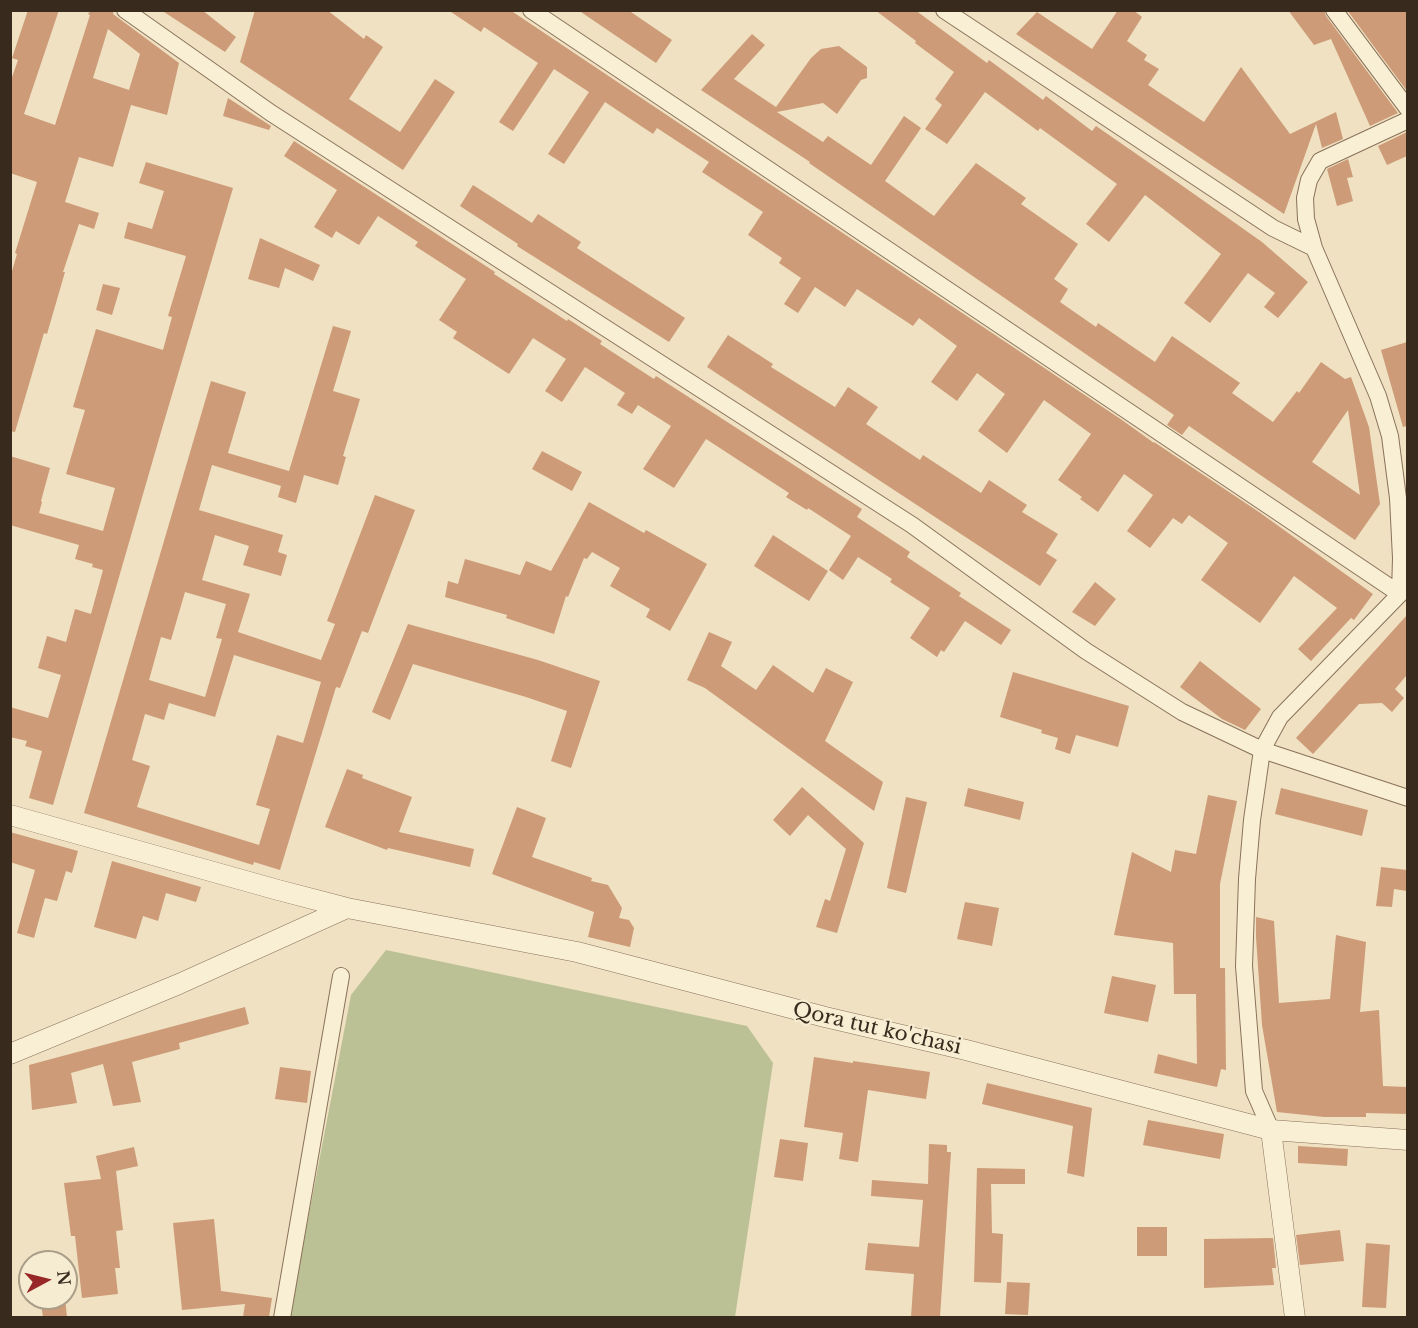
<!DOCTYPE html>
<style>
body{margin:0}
#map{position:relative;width:1418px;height:1328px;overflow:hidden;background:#efe1c2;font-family:"Libre Baskerville",serif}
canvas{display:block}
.frame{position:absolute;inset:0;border:12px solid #382a1d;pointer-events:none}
.north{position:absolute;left:18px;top:1250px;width:60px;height:60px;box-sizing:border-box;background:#f6ecd1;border:2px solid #aa9e89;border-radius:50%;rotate:83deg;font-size:16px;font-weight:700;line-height:24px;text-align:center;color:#382a1d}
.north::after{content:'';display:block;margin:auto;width:21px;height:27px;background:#982828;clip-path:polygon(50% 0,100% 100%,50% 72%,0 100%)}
</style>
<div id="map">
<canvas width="1418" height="1328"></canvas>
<div class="frame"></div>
<div class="north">N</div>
</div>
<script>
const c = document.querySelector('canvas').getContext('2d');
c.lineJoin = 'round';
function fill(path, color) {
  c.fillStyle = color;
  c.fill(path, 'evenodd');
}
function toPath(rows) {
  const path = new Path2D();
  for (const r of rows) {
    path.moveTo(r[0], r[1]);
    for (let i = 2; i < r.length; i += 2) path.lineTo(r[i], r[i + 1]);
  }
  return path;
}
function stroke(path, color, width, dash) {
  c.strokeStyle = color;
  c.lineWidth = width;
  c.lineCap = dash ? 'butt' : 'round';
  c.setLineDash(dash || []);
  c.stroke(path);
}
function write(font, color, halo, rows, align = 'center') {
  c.font = font + ' "Libre Baskerville",serif';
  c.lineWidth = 4.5;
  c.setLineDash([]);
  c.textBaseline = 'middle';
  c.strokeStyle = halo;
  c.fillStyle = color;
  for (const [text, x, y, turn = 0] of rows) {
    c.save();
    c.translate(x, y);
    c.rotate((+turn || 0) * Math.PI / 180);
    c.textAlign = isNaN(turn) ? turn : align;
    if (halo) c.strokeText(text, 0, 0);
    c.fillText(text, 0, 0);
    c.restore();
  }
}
fill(toPath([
 [386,950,747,1026,773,1063,735,1317,289,1318,351,995]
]), '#bcc195');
fill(toPath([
 [28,10,59,10,24,114,55,125,90,15,88,14,91,10,114,10,113,14,179,63,167,115,131,105,113,167,79,157,65,202,99,213,94,229,79,224,63,272,65,272,47,334,44,333,15,432,10,431,10,278,17,254,15,253,37,182,10,173,10,83,18,60,12,58],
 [108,29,140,54,129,90,93,78],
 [161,10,202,10,236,37,225,52],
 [255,10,327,10,364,39,366,35,383,47,349,99,400,132,435,79,455,92,403,170,240,62],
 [448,10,510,10,1122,420,1154,443,1154,442,1259,512,1373,594,1354,620,1351,618,1311,661,1298,649,1337,608,1294,576,1260,623,1201,580,1228,543,1189,515,1182,524,1173,518,1150,548,1127,531,1153,495,1124,474,1098,512,1080,499,1082,497,1058,480,1091,434,1044,400,1007,453,978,431,1005,394,977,373,957,401,931,382,957,346,919,318,913,326,857,289,845,307,815,287,798,313,784,304,801,278,779,263,782,258,748,235,763,212,702,172,709,162,657,128,653,134,605,102,564,164,548,154,589,92,554,69,513,131,499,122,538,63,484,27,481,32],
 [578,10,628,10,672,40,656,63],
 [875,10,915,10,987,63,989,60,1043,100,1046,96,1092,131,1096,126,1177,182,1262,242,1308,282,1278,318,1264,307,1275,293,1248,273,1210,323,1184,303,1221,254,1145,195,1109,242,1086,224,1117,184,1040,128,1038,131,985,92,947,144,925,129,942,105,935,99,954,72,915,43,916,41],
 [1118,10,1133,10,1142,17,1127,41,1147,55,1144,60,1159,69,1148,85,1204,122,1241,67,1290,134,1336,112,1343,139,1322,148,1316,124,1284,214,1016,34,1037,12,1092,49],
 [1288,10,1324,10,1326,16,1398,113,1370,126,1331,39,1314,45],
 [1347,10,1407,10,1407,91],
 [752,34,765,45,734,79,776,107,811,58,821,49,839,46,867,67,867,78,861,80,837,114,823,103,777,112,823,142,828,136,871,165,904,116,921,128,885,181,934,216,976,163,1026,198,1021,204,1078,244,1054,279,1068,289,1060,302,1096,327,1098,323,1155,362,1172,336,1240,383,1232,393,1273,422,1297,391,1299,393,1321,362,1345,379,1351,377,1369,427,1380,504,1355,540,1189,426,1182,435,1167,425,1174,415,809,163,810,162,701,90],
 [1348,410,1360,495,1312,462],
 [228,98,271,126,269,130,223,116],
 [1407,132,1407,156,1387,165,1378,146],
 [294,141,495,272,494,274,567,321,568,319,602,341,600,344,654,379,656,376,862,509,857,517,910,552,907,557,961,593,959,596,1011,630,1001,645,965,621,944,652,941,650,937,657,910,638,930,608,890,582,892,579,858,557,843,580,829,570,851,536,808,508,807,510,786,497,789,493,706,439,674,488,643,469,671,426,638,405,632,414,617,405,625,393,585,367,562,402,545,391,566,359,533,338,509,374,453,338,457,332,439,320,466,279,415,246,418,242,378,216,359,245,336,231,332,238,314,227,337,190,284,156],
 [1348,159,1353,177,1347,178,1353,201,1337,206,1327,169],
 [146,162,233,188,161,432,53,805,29,798,42,751,25,746,27,741,10,737,10,707,48,718,61,675,38,668,47,636,66,642,75,609,91,614,103,570,92,567,93,564,75,559,79,545,10,525,10,456,50,468,41,501,42,502,39,513,103,531,115,488,66,474,85,410,73,407,96,329,163,350,172,317,168,316,186,256,124,238,128,222,152,229,164,191,139,183],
 [473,185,532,223,538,214,581,242,577,248,685,318,669,342,517,246,518,244,460,206],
 [260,238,320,265,313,281,285,268,279,288,248,279],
 [103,284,120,288,112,315,96,310],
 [333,326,351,331,333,391,360,399,343,456,346,457,338,485,304,475,296,503,278,497,281,486,212,465,199,510,283,535,278,552,287,555,281,576,243,565,249,546,215,535,202,580,250,594,238,632,321,660,335,624,327,621,375,495,415,510,368,633,362,631,340,688,336,687,280,870,254,862,253,865,84,813,211,381,246,392,228,453,289,471],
 [185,592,226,604,216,638,222,639,205,697,149,680,161,637,171,640],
 [234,655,321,682,303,743,277,735,256,805,270,809,259,845,137,807,150,766,132,760,145,714,164,720,169,703,215,717],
 [728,335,773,364,771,367,835,407,848,387,878,407,866,424,920,460,923,455,981,493,989,480,1027,505,1022,512,1058,534,1046,553,1057,560,1040,586,707,367],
 [1407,342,1407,426,1403,427,1381,350],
 [542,451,582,472,572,491,532,469],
 [589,502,644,533,646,530,707,564,670,631,646,617,650,609,610,586,620,568,592,552,587,559,584,558,568,597,566,596,554,634,506,618,507,615,445,597,448,581,458,584,465,559,520,575,526,561,551,571],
 [773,535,828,571,809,601,754,566],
 [1095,582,1116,599,1095,626,1072,612],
 [1407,615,1407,675,1395,689,1404,698,1392,712,1382,703,1359,704,1313,754,1296,738],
 [408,624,538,660,600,681,571,768,551,761,567,711,526,697,413,664,390,720,372,712],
 [709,632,732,642,721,666,756,690,773,665,813,693,826,668,853,682,825,741,883,782,874,811,705,688,687,680],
 [1200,661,1261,709,1245,730,1222,719,1180,687],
 [1013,672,1129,706,1118,747,1076,735,1070,754,1055,749,1058,738,1041,733,1042,730,1000,717],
 [347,769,363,775,362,778,412,797,399,832,474,849,470,867,388,848,387,850,325,827],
 [802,787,864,843,837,933,816,927,825,899,830,901,846,849,808,815,790,836,773,820],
 [968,788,1024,802,1020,820,964,806],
 [1281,788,1368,810,1362,836,1275,814],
 [1208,795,1237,801,1220,884,1220,968,1225,968,1226,1070,1221,1069,1217,1087,1154,1073,1158,1054,1197,1064,1196,994,1174,994,1173,943,1114,935,1132,852,1171,872,1175,850,1196,854],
 [906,797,927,802,906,893,887,888],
 [517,807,546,818,532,857,592,878,591,881,608,885,622,908,619,918,629,920,634,928,630,947,588,937,594,912,492,874],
 [10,832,78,851,72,873,66,871,57,901,45,898,34,938,17,933,35,870,10,862],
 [112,861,201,887,196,902,166,893,158,921,143,916,136,939,94,927],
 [1381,867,1407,870,1407,891,1394,889,1392,907,1376,906],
 [965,902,999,908,992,946,957,939],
 [1256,917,1274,921,1279,1003,1330,999,1336,935,1366,942,1360,1012,1379,1010,1383,1086,1407,1087,1407,1114,1366,1113,1366,1117,1324,1117,1277,1112,1262,1025,1256,937],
 [1112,976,1156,985,1148,1022,1104,1013],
 [245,1007,249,1024,179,1043,180,1049,132,1062,141,1102,113,1106,103,1064,71,1073,77,1103,32,1110,29,1065],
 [814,1057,853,1063,853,1061,930,1072,926,1099,868,1090,858,1162,839,1159,843,1133,804,1127],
 [280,1067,311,1071,307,1103,275,1099],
 [987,1083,1092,1108,1084,1177,1067,1173,1073,1126,982,1104],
 [1148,1120,1224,1134,1220,1159,1143,1145],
 [780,1139,808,1143,803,1181,774,1177],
 [929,1144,947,1145,947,1152,951,1152,940,1317,911,1317,914,1274,865,1270,868,1243,919,1247,923,1200,871,1196,872,1180,928,1184],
 [1298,1146,1348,1149,1347,1166,1298,1163],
 [134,1147,138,1166,116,1171,123,1230,116,1231,120,1268,115,1268,118,1294,82,1298,75,1236,71,1236,64,1183,101,1179,96,1156],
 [977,1168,1025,1169,1025,1184,991,1184,992,1233,1003,1234,1001,1283,974,1282],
 [214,1219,221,1291,272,1298,269,1317,243,1317,245,1304,182,1310,173,1223],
 [1137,1227,1167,1227,1167,1256,1137,1256],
 [1340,1230,1344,1261,1300,1265,1296,1235],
 [1273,1238,1276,1268,1272,1268,1274,1285,1204,1288,1204,1239],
 [1366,1243,1390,1245,1386,1308,1362,1307],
 [1007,1282,1030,1283,1028,1315,1005,1314],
 [40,1298,65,1298,67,1317,43,1317]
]), '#cd9b77');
const minor = toPath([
 [125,10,271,113,912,525,1086,651,1182,712,1262,750,1408,798],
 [531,10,1400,594],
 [944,10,1273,228,1314,248],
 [1334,10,1408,109],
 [1271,1130,1254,1091,1244,966,1247,879,1252,820,1262,750,1280,717,1400,594,1401,558,1398,498,1390,436,1378,396,1314,248,1306,219,1305,198,1309,180,1320,161,1408,120],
 [282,1318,341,976]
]);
const tertiary = toPath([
 [10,815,278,890,347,908,577,952,825,1017,966,1050,1271,1130,1408,1140],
 [10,1054,179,984,347,908],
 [1271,1130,1295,1318]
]);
stroke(minor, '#897259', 18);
stroke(tertiary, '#897259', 21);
stroke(minor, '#f9efd5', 16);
stroke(tertiary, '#f9efd5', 20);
write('20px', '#382a1d', '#f6ecd1', [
 ["Qora tut ko'chasi",877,1029,13]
]);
</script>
